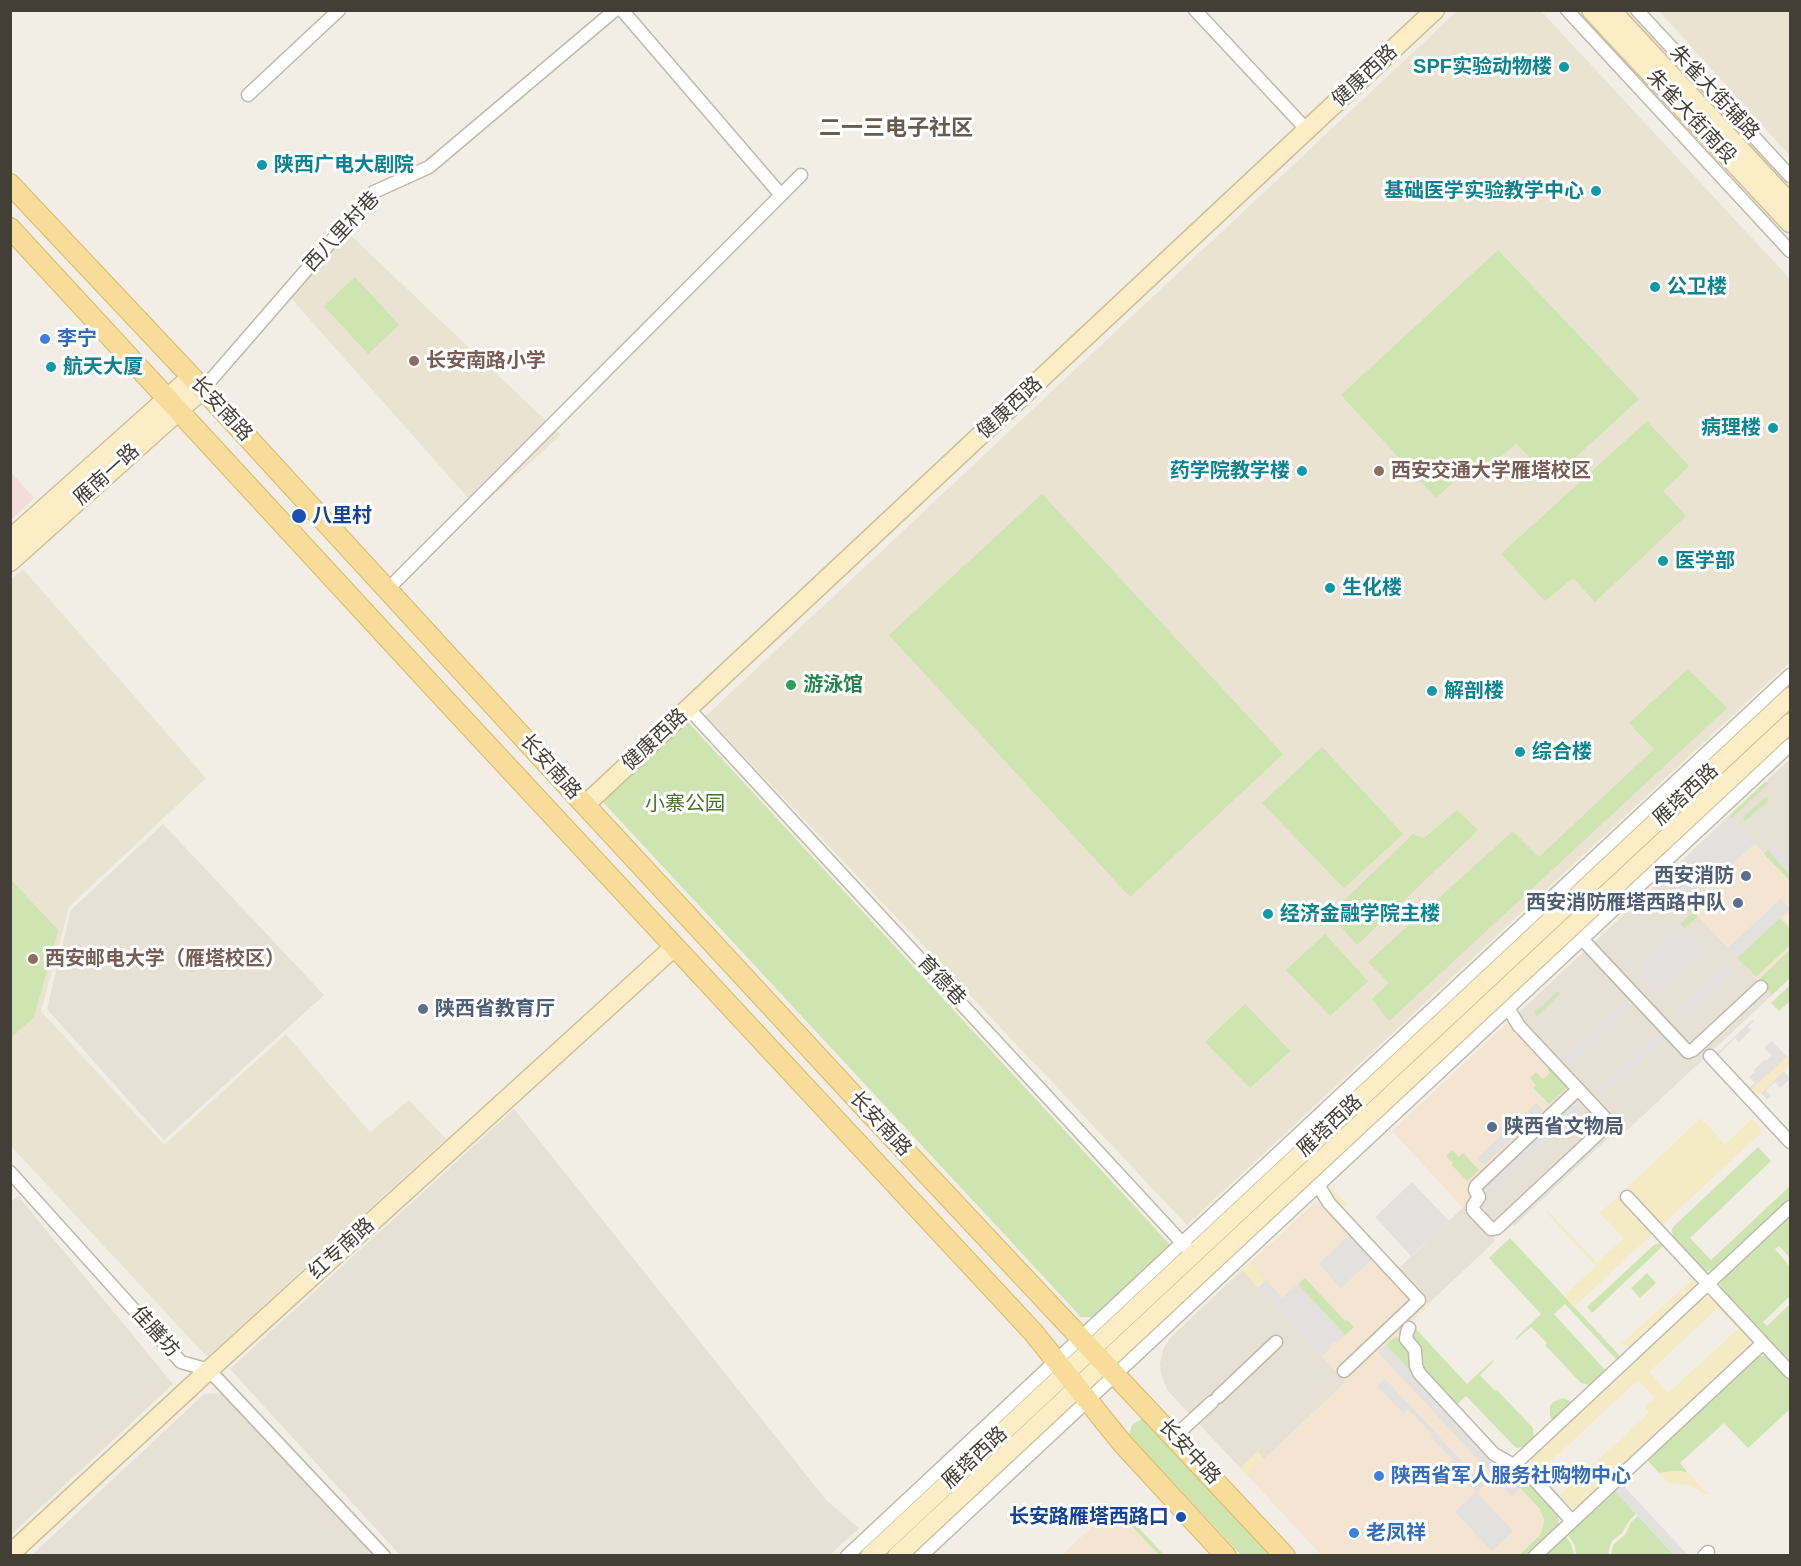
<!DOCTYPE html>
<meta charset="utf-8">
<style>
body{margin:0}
#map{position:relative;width:1801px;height:1566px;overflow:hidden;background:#f2eee6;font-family:Helvetica,sans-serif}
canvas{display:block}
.frame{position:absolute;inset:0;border:12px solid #443f36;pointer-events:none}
</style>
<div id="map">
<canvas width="1801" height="1566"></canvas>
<div class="frame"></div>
</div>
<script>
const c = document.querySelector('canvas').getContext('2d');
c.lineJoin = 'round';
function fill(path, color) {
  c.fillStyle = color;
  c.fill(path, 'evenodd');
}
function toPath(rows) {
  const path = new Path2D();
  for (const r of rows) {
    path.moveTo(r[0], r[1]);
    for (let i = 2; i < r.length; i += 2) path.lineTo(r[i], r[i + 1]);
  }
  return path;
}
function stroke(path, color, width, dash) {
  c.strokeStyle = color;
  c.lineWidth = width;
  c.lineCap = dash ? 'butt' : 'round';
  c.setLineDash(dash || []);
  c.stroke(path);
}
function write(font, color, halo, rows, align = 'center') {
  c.font = font + ' Helvetica,"Noto Sans SC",sans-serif';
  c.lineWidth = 6;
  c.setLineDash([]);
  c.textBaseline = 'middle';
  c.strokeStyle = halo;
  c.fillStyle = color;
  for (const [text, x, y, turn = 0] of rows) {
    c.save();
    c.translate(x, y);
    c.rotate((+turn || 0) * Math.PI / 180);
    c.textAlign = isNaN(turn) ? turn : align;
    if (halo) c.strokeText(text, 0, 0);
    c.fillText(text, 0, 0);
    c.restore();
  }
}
fill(toPath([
 [1790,759,1790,881,1729,816],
 [163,824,324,995,164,1140,47,1009,71,910],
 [1663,878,1772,995,1624,1133,1614,1124,1493,1237,1495,1241,1428,1304,1397,1270,1473,1198,1515,1016],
 [514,1109,827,1501,859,1528,830,1555,400,1555,230,1369],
 [18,1196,173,1384,11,1535,10,1203],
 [1242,1270,1346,1382,1247,1475,1168,1391,1161,1374,1160,1364,1163,1350,1170,1338],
 [223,1393,373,1555,31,1556,204,1394]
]), '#e6e0d5');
fill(toPath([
 [1729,816,1790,881,1790,912,1784,918,1790,926,1790,978,1772,995,1663,878],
 [1515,1016,1584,1090,1471,1195,1474,1198,1463,1208,1392,1131],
 [1325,1193,1429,1305,1387,1345,1540,1509,1543,1515,1544,1523,1542,1532,1519,1555,1321,1555,1247,1475,1346,1382,1242,1270],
 [1116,1504,1164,1555,1061,1556]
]), '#f3e5d2');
fill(toPath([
 [1752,1020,1754,1021,1748,1027,1751,1030,1739,1042,1735,1038,1717,1056,1748,1088,1755,1083,1749,1077,1755,1072,1754,1070,1765,1059,1766,1061,1772,1056,1764,1048,1772,1041,1787,1057,1749,1092,1715,1055],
 [1784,1071,1790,1079,1780,1088,1775,1082,1766,1090,1771,1096,1767,1100,1761,1093],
 [1615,1123,1619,1128,1514,1226,1510,1221]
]), '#e4e0db');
fill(toPath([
 [1457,11,1541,11,1790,279,1790,662,1187,1225,706,716],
 [1659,11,1790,11,1790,156],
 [345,230,561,435,478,509,281,287],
 [23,569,206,778,69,907,41,1011,164,1145,286,1034,370,1132,409,1100,446,1139,207,1357,11,1146,10,580]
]), '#eae3d1');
fill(toPath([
 [11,472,34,498,11,520,10,520]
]), '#f2ddda');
fill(toPath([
 [1498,250,1639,399,1551,480,1516,443,1481,475,1471,466,1436,498,1341,395],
 [355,277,399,325,368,354,324,306],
 [1647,421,1689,466,1663,491,1686,516,1595,602,1573,578,1545,601,1501,554],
 [1042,494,1283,754,1130,897,889,635],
 [1688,669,1727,708,1389,1021,1372,999,1389,983,1368,962,1513,831,1539,857,1654,749,1629,723],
 [687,721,1173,1248,1101,1317,1081,1317,602,801],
 [1322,747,1403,834,1344,888,1262,803],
 [1765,782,1769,783,1732,818,1729,816],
 [1767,796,1769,800,1745,821,1743,817],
 [1457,810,1478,830,1357,945,1330,914,1413,834,1424,838],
 [1768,850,1790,875,1790,881,1764,854],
 [11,880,58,930,34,1017,11,1038],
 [1678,894,1698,916,1685,928,1680,924,1691,914,1675,897],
 [1780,918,1790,929,1790,945,1756,977,1737,958],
 [1325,934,1368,981,1330,1016,1286,970],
 [1790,950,1790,978,1772,995,1758,980],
 [1790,985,1790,1001,1779,1011,1771,1003],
 [1557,991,1560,994,1538,1016,1536,1015,1534,1012,1542,1005,1543,1006],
 [1245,1004,1290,1051,1250,1088,1205,1042],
 [1551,1067,1569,1086,1549,1104,1533,1088,1536,1085,1530,1078,1536,1072,1543,1079,1550,1073,1548,1070],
 [1758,1147,1771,1161,1690,1238,1711,1260,1790,1186,1790,1199,1714,1270,1707,1271,1703,1270,1673,1237,1672,1228],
 [1452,1150,1459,1157,1463,1153,1479,1170,1467,1181,1452,1165,1453,1163,1446,1156],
 [1790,1215,1790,1258,1779,1246,1775,1249,1790,1267,1790,1296,1763,1322,1767,1326,1790,1304,1790,1363,1722,1289,1720,1284,1726,1275],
 [1510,1238,1620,1356,1620,1358,1616,1359,1565,1304,1554,1314,1606,1371,1590,1385,1581,1383,1545,1345,1547,1343,1531,1327,1516,1340,1515,1339,1541,1314,1489,1258],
 [1660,1243,1664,1245,1592,1313,1587,1307,1654,1245],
 [1647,1273,1656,1283,1640,1298,1631,1288],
 [1305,1278,1345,1321,1347,1320,1354,1327,1345,1335,1298,1284],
 [1415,1328,1467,1384,1493,1360,1494,1361,1480,1375,1495,1391,1497,1390,1533,1428,1534,1438,1524,1447,1516,1448,1466,1396,1455,1406,1422,1371,1408,1334],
 [1396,1336,1410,1351,1417,1376,1502,1468,1524,1479,1558,1516,1559,1521,1557,1527,1527,1555,1519,1555,1540,1535,1543,1528,1544,1519,1540,1509,1386,1345],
 [1759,1355,1768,1357,1790,1380,1790,1409,1748,1448,1724,1423,1680,1463,1688,1473,1681,1471,1659,1473,1647,1460],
 [1563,1398,1572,1402,1552,1421,1550,1416,1550,1406,1553,1402],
 [1145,1417,1276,1555,1241,1555,1129,1435,1132,1425],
 [1614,1490,1636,1514,1629,1521,1622,1533,1612,1541,1610,1546,1608,1555,1576,1555,1575,1546,1567,1533],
 [1125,1513,1164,1555,1159,1555,1122,1516],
 [1638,1516,1674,1555,1611,1555,1613,1545,1625,1535,1631,1522],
 [1565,1535,1571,1544,1574,1555,1544,1556]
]), '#cee4b1');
fill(toPath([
 [1700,894,1711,906,1699,917,1688,905],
 [1790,1054,1790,1065,1755,1098,1749,1092],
 [1701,1118,1725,1144,1752,1119,1763,1131,1574,1307,1564,1296,1596,1266,1546,1212,1548,1211,1597,1263,1624,1238,1600,1213],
 [1335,1184,1334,1190,1347,1205,1335,1216,1321,1202,1315,1202],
 [1670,1251,1695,1278,1696,1283,1694,1288,1633,1346,1629,1347,1623,1345,1621,1344,1693,1279,1669,1252],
 [1253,1260,1253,1266,1266,1280,1258,1288,1242,1270],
 [1704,1296,1713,1298,1750,1337,1751,1342,1749,1348,1579,1506,1574,1508,1569,1506,1532,1466,1531,1458],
 [1718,1308,1738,1329,1668,1393,1649,1372],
 [1638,1380,1655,1398,1645,1407,1649,1413,1560,1495,1539,1472],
 [1258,1451,1264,1459,1247,1475,1240,1468],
 [1674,1471,1689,1473,1708,1494,1707,1495,1689,1485,1668,1483,1659,1473]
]), '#f4eac4');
fill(toPath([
 [1729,816,1755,843,1688,905,1663,878],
 [1775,844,1790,860,1790,875,1768,850],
 [1781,899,1790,909,1737,958,1728,948],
 [1680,924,1703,948,1657,992,1639,973,1648,965,1643,959],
 [1727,964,1735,973,1733,975,1730,973,1726,977,1728,979,1710,995,1708,994,1704,997,1706,1000,1688,1017,1685,1015,1681,1018,1683,1021,1680,1024,1672,1015],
 [1629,997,1635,1003,1571,1063,1565,1056],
 [1662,1031,1667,1037,1605,1094,1600,1089],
 [1572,1101,1580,1109,1488,1194,1481,1186],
 [1536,1103,1543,1110,1484,1165,1477,1158],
 [1412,1182,1449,1221,1411,1256,1375,1217],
 [1351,1234,1373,1258,1341,1288,1319,1264],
 [1266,1280,1282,1298,1298,1284,1345,1335,1336,1343,1334,1341,1329,1346,1331,1348,1322,1356,1258,1288],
 [1386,1345,1520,1488,1512,1496,1378,1352],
 [1385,1379,1484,1485,1477,1493,1513,1531,1492,1551,1455,1512,1476,1492,1449,1464,1453,1460,1430,1436,1432,1434,1408,1409,1403,1413,1377,1386],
 [1621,1483,1688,1555,1674,1555,1614,1490]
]), '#e3e1de');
const street = toPath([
 [622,10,781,195],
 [1195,10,1307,130],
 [1567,10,1790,251],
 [1637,10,1790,176],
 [248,95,339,10],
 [203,389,374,192,429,167,615,10],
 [387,590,801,175],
 [689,709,1186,1247],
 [1582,939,1688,1052,1693,1050,1761,987],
 [1508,1008,1519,1026,1606,1119,1607,1123,1605,1127,1497,1228,1491,1229,1473,1210,1473,1206,1479,1197,1475,1190,1476,1186,1572,1095],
 [1710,1056,1790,1142],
 [10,1172,181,1362,209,1370,384,1556],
 [1318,1185,1329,1203,1419,1300,1344,1371],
 [1627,1197,1790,1372],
 [1409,1328,1407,1332,1406,1339,1415,1350,1416,1366,1419,1373,1494,1454,1524,1471,1531,1476,1572,1521],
 [1218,1397,1276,1342],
 [1174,1437,1212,1402],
 [1514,1465,1790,1207],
 [847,1556,1790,675],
 [921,1556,1790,745],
 [1535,1556,1763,1343],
 [1704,1556,1708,1552]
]);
const secondary = toPath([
 [1591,10,1790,223],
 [1611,10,1790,203],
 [10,539,191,377],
 [10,562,203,389],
 [585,805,1435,10],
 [10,1554,209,1370,674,947],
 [870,1556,1790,697],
 [897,1556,1790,723]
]);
const primary = toPath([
 [10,184,203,389,585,805,867,1110,1285,1556],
 [10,228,437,691,1033,1332,1122,1443,1226,1556]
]);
stroke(street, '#c0b9ac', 15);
stroke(secondary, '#cfc198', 21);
stroke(primary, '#dcb96a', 22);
stroke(street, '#fff', 12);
stroke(secondary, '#fbeec7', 18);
stroke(primary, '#f8dc99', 20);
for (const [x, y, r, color] of [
 [1564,67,6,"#0f9aa8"],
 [262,165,6,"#0f9aa8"],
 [1596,191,6,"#0f9aa8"],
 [1655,287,6,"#0f9aa8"],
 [45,339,6,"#3f7fe0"],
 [414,361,6,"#8d6e63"],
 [51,367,6,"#0f9aa8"],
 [1773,428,6,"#0f9aa8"],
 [1302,471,6,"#0f9aa8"],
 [1379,471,6,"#8d6e63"],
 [299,516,8,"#1a4fb4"],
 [1663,561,6,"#0f9aa8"],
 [1330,588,6,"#0f9aa8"],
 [791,685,6,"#2e9e5b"],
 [1432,691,6,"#0f9aa8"],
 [1520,752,6,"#0f9aa8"],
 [1746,876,6,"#5c6f8a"],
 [1738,903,6,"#5c6f8a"],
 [1268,914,6,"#0f9aa8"],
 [33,959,6,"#8d6e63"],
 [423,1009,6,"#5c6f8a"],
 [1492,1127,6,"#5c6f8a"],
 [1379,1476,6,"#3f7fe0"],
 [1181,1517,6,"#1a4fb4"],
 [1354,1533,6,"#3f7fe0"]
]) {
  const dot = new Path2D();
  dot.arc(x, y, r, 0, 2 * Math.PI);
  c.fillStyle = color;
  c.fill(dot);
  stroke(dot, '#fff', 2);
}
write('bold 20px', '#0d838f', '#fff', [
 ["SPF实验动物楼",1552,67,"right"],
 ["陕西广电大剧院",274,165],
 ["基础医学实验教学中心",1584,191,"right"],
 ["公卫楼",1667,287],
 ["航天大厦",63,367],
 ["病理楼",1761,428,"right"],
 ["药学院教学楼",1290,471,"right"],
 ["医学部",1675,561],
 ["生化楼",1342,588],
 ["解剖楼",1444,691],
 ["综合楼",1532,752],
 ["经济金融学院主楼",1280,914]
], 'left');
write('20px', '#443f36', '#fff', [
 ["健康西路",1365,76,-43],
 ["朱雀大街辅路",1714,93,47],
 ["朱雀大街南段",1691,117,47],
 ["西八里村巷",342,232,-47],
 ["健康西路",1010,408,-43],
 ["长安南路",221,409,47],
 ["雁南一路",107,475,-42],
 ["健康西路",655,740,-43],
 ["长安南路",550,767,48],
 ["雁塔西路",1686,795,-43],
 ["育德巷",941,981,47],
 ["长安南路",880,1124,47],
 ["雁塔西路",1330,1126,-43],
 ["红专南路",342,1249,-42],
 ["佳膳坊",155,1332,48],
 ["长安中路",1189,1452,47],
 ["雁塔西路",975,1458,-43]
]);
write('bold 20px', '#366cbe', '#fff', [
 ["李宁",57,339],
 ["陕西省军人服务社购物中心",1391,1476],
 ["老凤祥",1366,1533]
], 'left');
write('bold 20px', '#785e54', '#fff', [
 ["长安南路小学",426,361],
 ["西安交通大学雁塔校区",1391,471],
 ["西安邮电大学（雁塔校区）",45,959]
], 'left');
write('bold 20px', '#164399', '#fff', [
 ["八里村",312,516],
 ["长安路雁塔西路口",1169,1517,"right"]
], 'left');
write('bold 20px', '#27864d', '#fff', [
 ["游泳馆",803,685]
], 'left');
write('20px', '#48732d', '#fff', [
 ["小寨公园",685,804]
]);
write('bold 20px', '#4e5e75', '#fff', [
 ["西安消防",1734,876],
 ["西安消防雁塔西路中队",1726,903],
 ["陕西省教育厅",435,1009,"left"],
 ["陕西省文物局",1504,1127,"left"]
], 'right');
write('bold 22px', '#675c4e', '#fff', [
 ["二一三电子社区",896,129]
]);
</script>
